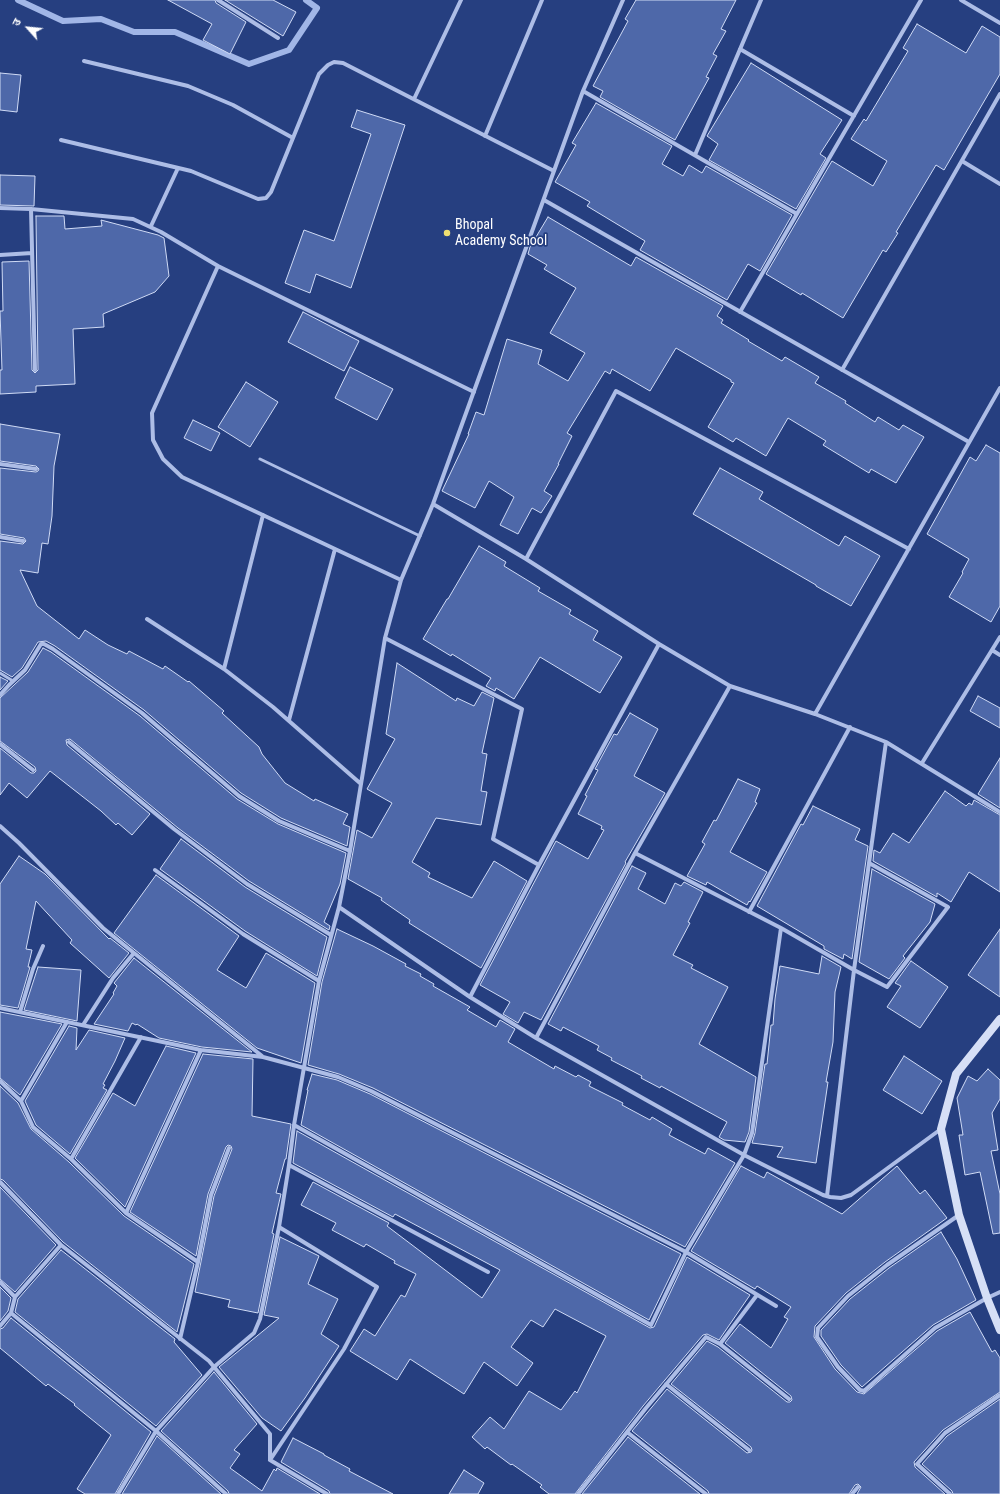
<!DOCTYPE html>
<meta charset="utf-8">
<style>
body{margin:0}
#map{position:relative;width:1000px;height:1494px;overflow:hidden;background:#263f80;font-family:"Roboto Condensed","Noto Sans Devanagari",sans-serif}
canvas{display:block}
.north{position:absolute;left:8px;top:8px;width:40px;height:40px;-webkit-text-stroke:3px #263f80;paint-order:stroke;rotate:297deg;font-size:11px;font-weight:700;line-height:16px;text-align:center;color:#fff}
.north::after{content:'';display:block;margin:auto;width:14px;height:18px;background:#fff;clip-path:polygon(50% 0,100% 100%,50% 72%,0 100%)}
</style>
<div id="map">
<canvas width="1000" height="1494"></canvas>
<div class="north">उ</div>
</div>
<script>
const c = document.querySelector('canvas').getContext('2d');
c.lineJoin = 'round';
function toPath(rows) {
  const path = new Path2D();
  for (const r of rows) {
    path.moveTo(r[0], r[1]);
    for (let i = 2; i < r.length; i += 2) path.lineTo(r[i], r[i + 1]);
  }
  return path;
}
function stroke(path, color, width, dash) {
  c.strokeStyle = color;
  c.lineWidth = width;
  c.lineCap = dash ? 'butt' : 'round';
  c.setLineDash(dash || []);
  c.stroke(path);
}
function fill(path, color) {
  c.fillStyle = color;
  c.fill(path, 'evenodd');
}
function write(font, color, halo, rows, align = 'center') {
  c.font = font + ' "Roboto Condensed",sans-serif';
  c.lineWidth = 3.5;
  c.setLineDash([]);
  c.textBaseline = 'middle';
  c.strokeStyle = halo;
  c.fillStyle = color;
  for (const [text, x, y, turn = 0] of rows) {
    c.save();
    c.translate(x, y);
    c.rotate((+turn || 0) * Math.PI / 180);
    c.textAlign = isNaN(turn) ? turn : align;
    if (halo) c.strokeText(text, 0, 0);
    c.fillText(text, 0, 0);
    c.restore();
  }
}
stroke(toPath([
 [18,0,63,21,101,19,134,32,175,32,249,64,289,50,317,8,306,0]
]), '#a1b6e7', 6);
const building = toPath([
 [168,0,215,0,216,3,246,22,230,54,203,40,212,24,168,0],
 [225,0,273,0,296,12,283,36,225,0],
 [636,0,736,0,721,29,726,31,713,54,717,56,706,77,709,78,675,140,600,97,603,91,593,86,628,21,625,19,636,0],
 [917,24,966,53,982,26,1000,37,1000,74,944,170,936,165,896,232,898,233,886,252,883,250,843,318,802,293,801,295,766,274,832,161,873,186,887,161,851,139,864,119,866,121,908,51,903,48,917,24],
 [751,63,842,120,820,154,826,158,796,209,709,160,718,144,707,136,751,63],
 [0,73,21,75,17,112,0,110,0,73],
 [596,103,672,146,662,164,683,176,689,165,702,173,706,166,792,215,760,271,748,264,727,300,640,250,645,241,587,206,590,202,555,182,576,145,572,143,596,103],
 [357,110,405,125,351,288,316,274,310,293,285,283,304,230,334,241,371,134,351,127,357,110],
 [0,175,35,176,34,206,0,205,0,175],
 [36,216,64,216,65,229,102,226,101,220,158,235,164,238,169,276,155,292,103,314,104,327,73,329,75,384,36,386,36,392,0,394,0,370,2,370,0,311,3,311,2,262,29,261,32,370,35,373,38,370,36,216],
 [548,217,631,266,636,257,723,306,717,316,723,320,721,323,749,340,748,341,782,361,785,357,819,377,815,383,846,401,845,403,875,422,878,417,899,430,903,425,924,437,896,483,871,469,869,473,823,445,826,441,788,418,766,456,736,438,733,442,708,427,734,383,731,382,731,380,676,348,650,391,612,369,610,374,605,371,567,433,572,436,558,464,559,464,544,491,552,496,541,513,532,508,518,534,500,525,514,497,489,481,475,508,442,491,469,434,468,434,476,412,484,415,507,339,542,350,538,364,568,381,585,353,550,333,576,288,544,269,547,265,528,254,530,247,548,217],
 [303,312,359,341,344,371,288,342,303,312],
 [350,367,393,389,377,420,335,398,350,367],
 [246,382,278,402,250,447,218,427,246,382],
 [193,420,220,433,211,451,184,438,193,420],
 [0,424,60,434,54,466,52,516,48,544,42,543,38,573,20,570,37,606,79,639,85,630,108,645,127,654,129,651,163,669,165,666,188,682,189,681,224,711,222,713,259,747,262,754,285,783,314,801,315,799,348,814,343,824,350,827,347,846,281,818,241,793,144,710,55,646,46,641,38,642,22,668,12,677,0,670,0,541,23,544,26,541,24,538,0,534,0,468,36,472,38,471,39,469,36,466,0,461,0,424],
 [986,445,1000,453,1000,606,991,622,949,597,963,573,962,572,969,559,927,534,970,457,976,461,986,445],
 [720,468,763,492,759,499,839,546,845,536,880,556,851,606,816,586,816,585,693,514,720,468],
 [479,546,506,562,504,566,540,588,538,591,571,610,569,614,598,631,593,640,622,657,600,693,540,657,514,699,496,688,495,691,486,686,491,678,452,654,451,656,423,639,447,599,448,599,479,546],
 [43,648,51,652,140,716,237,799,278,824,346,853,340,884,324,922,330,926,329,930,249,881,178,828,70,739,66,740,67,745,150,814,132,835,118,823,116,825,101,811,50,771,27,798,9,783,0,795,0,748,31,773,34,773,36,771,35,767,0,741,0,698,28,672,43,648],
 [397,663,456,701,457,698,474,706,482,692,494,698,482,753,487,754,481,791,487,792,481,825,436,818,412,862,430,873,428,877,472,898,494,861,527,881,481,968,409,923,410,920,381,900,382,898,348,879,357,830,372,838,392,803,367,789,395,739,386,734,397,663],
 [0,677,8,681,0,690,0,677],
 [978,696,1000,708,1000,728,970,711,978,696],
 [630,713,658,729,634,776,665,793,625,862,626,863,541,1020,524,1012,518,1023,503,1014,510,1002,480,985,556,841,588,859,604,830,601,829,602,826,578,814,587,796,585,795,598,770,595,769,614,734,617,735,630,713],
 [1000,758,1000,808,978,794,1000,758],
 [738,779,760,789,755,802,757,803,730,852,767,872,750,902,749,901,747,905,707,882,706,885,687,876,705,844,702,842,714,820,716,821,738,779],
 [945,791,966,806,969,803,972,805,974,800,1000,815,1000,892,969,872,951,902,937,893,937,897,873,861,874,850,880,853,893,833,909,843,945,791],
 [813,806,860,829,855,840,868,846,852,959,844,954,843,959,824,949,824,946,757,906,801,824,803,825,813,806],
 [181,839,245,887,327,937,317,976,245,931,160,869,181,839],
 [19,856,45,874,109,939,110,938,129,953,109,978,70,943,72,940,36,901,26,949,32,950,28,967,30,967,18,1008,0,1005,0,884,19,856],
 [632,866,646,873,638,889,665,904,675,883,681,886,684,882,703,892,688,922,690,923,673,955,693,965,691,968,728,987,699,1044,756,1077,749,1132,745,1142,724,1140,719,1137,727,1122,661,1086,660,1088,641,1078,642,1076,611,1060,612,1058,597,1050,599,1046,563,1027,561,1031,548,1024,632,866],
 [872,869,935,904,930,922,903,956,905,958,889,979,859,962,872,869],
 [156,875,239,936,217,970,246,988,266,953,315,983,301,1063,257,1048,114,933,156,875],
 [337,929,373,946,406,964,405,966,421,974,420,976,434,984,433,986,470,1007,467,1010,496,1027,500,1020,515,1029,508,1042,554,1069,555,1066,576,1077,578,1075,591,1082,589,1086,623,1103,622,1105,650,1120,652,1117,672,1129,669,1135,705,1154,708,1148,735,1163,685,1247,373,1088,339,1074,308,1065,322,982,337,929],
 [1000,929,1000,997,968,975,1000,929],
 [822,956,841,967,835,992,833,1042,826,1082,828,1082,816,1163,777,1157,783,1147,752,1143,755,1133,765,1064,767,1064,771,1025,773,1025,775,999,780,966,819,974,822,956],
 [134,958,252,1052,202,1047,159,1038,137,1024,136,1025,132,1023,128,1031,94,1024,114,994,113,993,117,986,114,983,134,958],
 [911,961,948,987,920,1028,887,1007,901,986,895,983,911,961],
 [38,967,81,970,77,1021,24,1010,38,967],
 [0,1012,62,1024,20,1095,0,1078,0,1012],
 [69,1026,77,1028,76,1050,89,1030,125,1038,115,1061,103,1084,105,1085,103,1088,107,1090,70,1154,36,1125,25,1101,69,1026],
 [166,1046,196,1053,125,1207,75,1158,113,1093,135,1106,166,1046],
 [203,1054,253,1059,252,1116,291,1124,286,1159,285,1159,276,1193,281,1194,272,1233,274,1234,258,1313,228,1307,230,1300,195,1292,214,1196,232,1149,231,1146,228,1145,226,1147,208,1194,196,1256,130,1212,203,1054],
 [904,1056,942,1081,922,1114,883,1090,904,1056],
 [988,1069,1000,1080,1000,1099,992,1113,998,1150,991,1151,1000,1194,1000,1233,993,1234,980,1172,965,1175,959,1135,963,1135,957,1098,968,1076,977,1081,988,1069],
 [312,1074,337,1080,370,1094,681,1254,649,1320,301,1125,308,1090,307,1090,312,1074],
 [0,1086,18,1103,31,1129,69,1162,124,1216,194,1264,177,1332,63,1242,3,1180,0,1179,0,1086],
 [297,1131,650,1328,654,1327,687,1257,750,1295,719,1340,707,1334,703,1335,643,1406,575,1494,549,1494,540,1487,542,1485,512,1464,511,1465,487,1447,485,1449,472,1437,490,1417,504,1429,529,1391,561,1410,575,1391,577,1393,606,1336,555,1309,543,1327,531,1320,511,1347,533,1363,517,1386,484,1362,464,1394,410,1359,397,1380,350,1351,364,1329,375,1336,401,1295,405,1297,416,1274,394,1263,395,1261,366,1244,364,1247,332,1230,336,1223,301,1205,313,1182,389,1223,387,1226,482,1298,500,1270,395,1214,393,1217,293,1163,297,1131],
 [741,1166,764,1178,767,1172,842,1214,897,1166,920,1194,925,1190,947,1218,885,1262,846,1293,815,1326,814,1337,835,1369,857,1392,864,1394,937,1331,970,1312,992,1352,995,1350,1000,1358,1000,1392,943,1430,914,1462,915,1467,945,1494,857,1494,861,1487,858,1484,855,1485,849,1494,709,1494,708,1491,632,1431,667,1389,747,1453,751,1452,752,1450,751,1447,671,1384,707,1341,718,1347,787,1402,790,1402,792,1400,791,1396,725,1343,740,1324,771,1348,788,1319,784,1317,791,1307,757,1286,755,1289,691,1251,741,1166],
 [0,1187,56,1245,15,1292,0,1279,0,1187],
 [941,1232,957,1259,976,1300,933,1325,862,1387,841,1365,821,1336,821,1330,850,1299,889,1268,941,1232],
 [280,1237,319,1256,308,1284,338,1299,321,1334,339,1346,305,1398,281,1431,262,1418,219,1367,279,1318,264,1315,280,1237],
 [61,1250,175,1339,174,1342,202,1375,156,1426,15,1312,18,1299,61,1250],
 [0,1287,11,1298,8,1311,0,1321,0,1287],
 [11,1318,151,1432,115,1494,85,1494,77,1489,111,1435,74,1405,75,1404,48,1384,46,1386,0,1348,0,1329,3,1328,11,1318],
 [214,1372,257,1424,234,1450,240,1454,230,1468,262,1491,274,1469,276,1471,277,1468,320,1494,229,1494,228,1491,161,1431,214,1372],
 [1000,1399,1000,1494,953,1494,952,1491,922,1464,947,1436,1000,1399],
 [157,1436,221,1494,122,1494,157,1436],
 [628,1437,700,1494,582,1494,628,1437],
 [293,1438,324,1454,324,1455,350,1469,349,1471,393,1494,330,1494,329,1491,281,1462,293,1438],
 [464,1470,484,1483,478,1494,449,1494,464,1470]
]);
fill(building, '#4e68a9');
stroke(building, '#d0dbf5', 1);
stroke(toPath([
 [260,459,420,536],
 [0,673,13,681]
]), '#adbde6', 3);
stroke(toPath([
 [218,0,278,38],
 [961,0,1000,23],
 [740,49,854,116],
 [84,61,188,86,233,105,293,138],
 [583,91,797,214],
 [414,99,461,0],
 [485,136,542,0],
 [61,140,191,171,258,199,266,198,271,192,319,74,328,65,334,62,343,63,554,171],
 [695,155,761,0],
 [962,161,1000,184],
 [544,200,969,442],
 [0,208,31,209,133,219,161,232,218,266,474,392],
 [31,209,35,370],
 [151,226,178,168],
 [0,255,32,253],
 [218,266,152,413,153,440,163,459,182,477,401,580],
 [740,312,921,0],
 [842,370,1000,94],
 [0,464,36,469],
 [433,504,526,559,659,644,730,686,815,714,886,742,1000,812],
 [0,537,23,541],
 [526,559,616,391,909,549],
 [147,619,224,669,273,707,361,784],
 [385,638,522,709,493,839,539,865],
 [992,650,1000,655],
 [224,669,263,515],
 [0,695,9,685,25,670,41,644,44,644,53,649,142,713,239,796,279,821,350,851],
 [815,714,1000,388],
 [289,720,335,549],
 [69,742,174,829,247,884,331,935],
 [0,744,33,770],
 [922,763,1000,637],
 [0,826,19,843,103,928,262,1056],
 [635,853,781,928,854,970,887,987,948,907,869,863],
 [155,870,243,934,319,981],
 [339,907,470,997,536,1038,744,1155,823,1195,830,1197,841,1198,851,1195,941,1129],
 [749,912,850,727],
 [470,997,539,865,659,644],
 [0,1008,201,1050,263,1057,338,1077,371,1091,686,1252,776,1306],
 [20,1012,33,969,43,946],
 [83,1025,113,978,134,953],
 [536,1038,635,853,730,686],
 [0,1081,21,1101,33,1127,71,1159,126,1213,198,1262],
 [21,1101,67,1022],
 [294,1125,651,1325,686,1252,744,1155,752,1133,781,928],
 [71,1159,141,1037],
 [289,1165,488,1272],
 [0,1182,61,1245,209,1361,270,1434,270,1460,327,1494],
 [827,1196,854,970,886,742],
 [126,1213,201,1050],
 [959,1215,887,1265,848,1296,818,1328,817,1337,838,1367,860,1390,864,1391,935,1328,987,1298,1000,1292],
 [0,1282,15,1297],
 [11,1313,156,1431,226,1494],
 [0,1326,11,1313,15,1297,61,1245],
 [180,1339,198,1262,211,1195,229,1148],
 [720,1344,757,1295],
 [666,1384,749,1450],
 [627,1432,706,1494],
 [270,1460,344,1349,377,1287,279,1227],
 [118,1494,156,1431,214,1367,254,1333,260,1319,279,1227,289,1165,294,1125,319,981,339,907,350,851,385,638,401,580,433,504,583,91,623,0],
 [578,1494,646,1408,706,1337,720,1344,789,1399],
 [852,1494,858,1487],
 [950,1494,917,1464,945,1433,1000,1395]
]), '#adbde6', 4);
stroke(toPath([
 [1000,1019,956,1074,941,1129,959,1215,987,1298,1000,1330]
]), '#d6dff6', 8);
for (const [x, y, r, color] of [
 [447,233,4,"#efdf71"]
]) {
  const dot = new Path2D();
  dot.arc(x, y, r, 0, 2 * Math.PI);
  c.fillStyle = color;
  c.fill(dot);
  stroke(dot, '#263f80', 1.5);
}
write('14px', '#fff', '#263f80', [
 ["Bhopal",455,225],
 ["Academy School",455,241]
], 'left');
</script>
